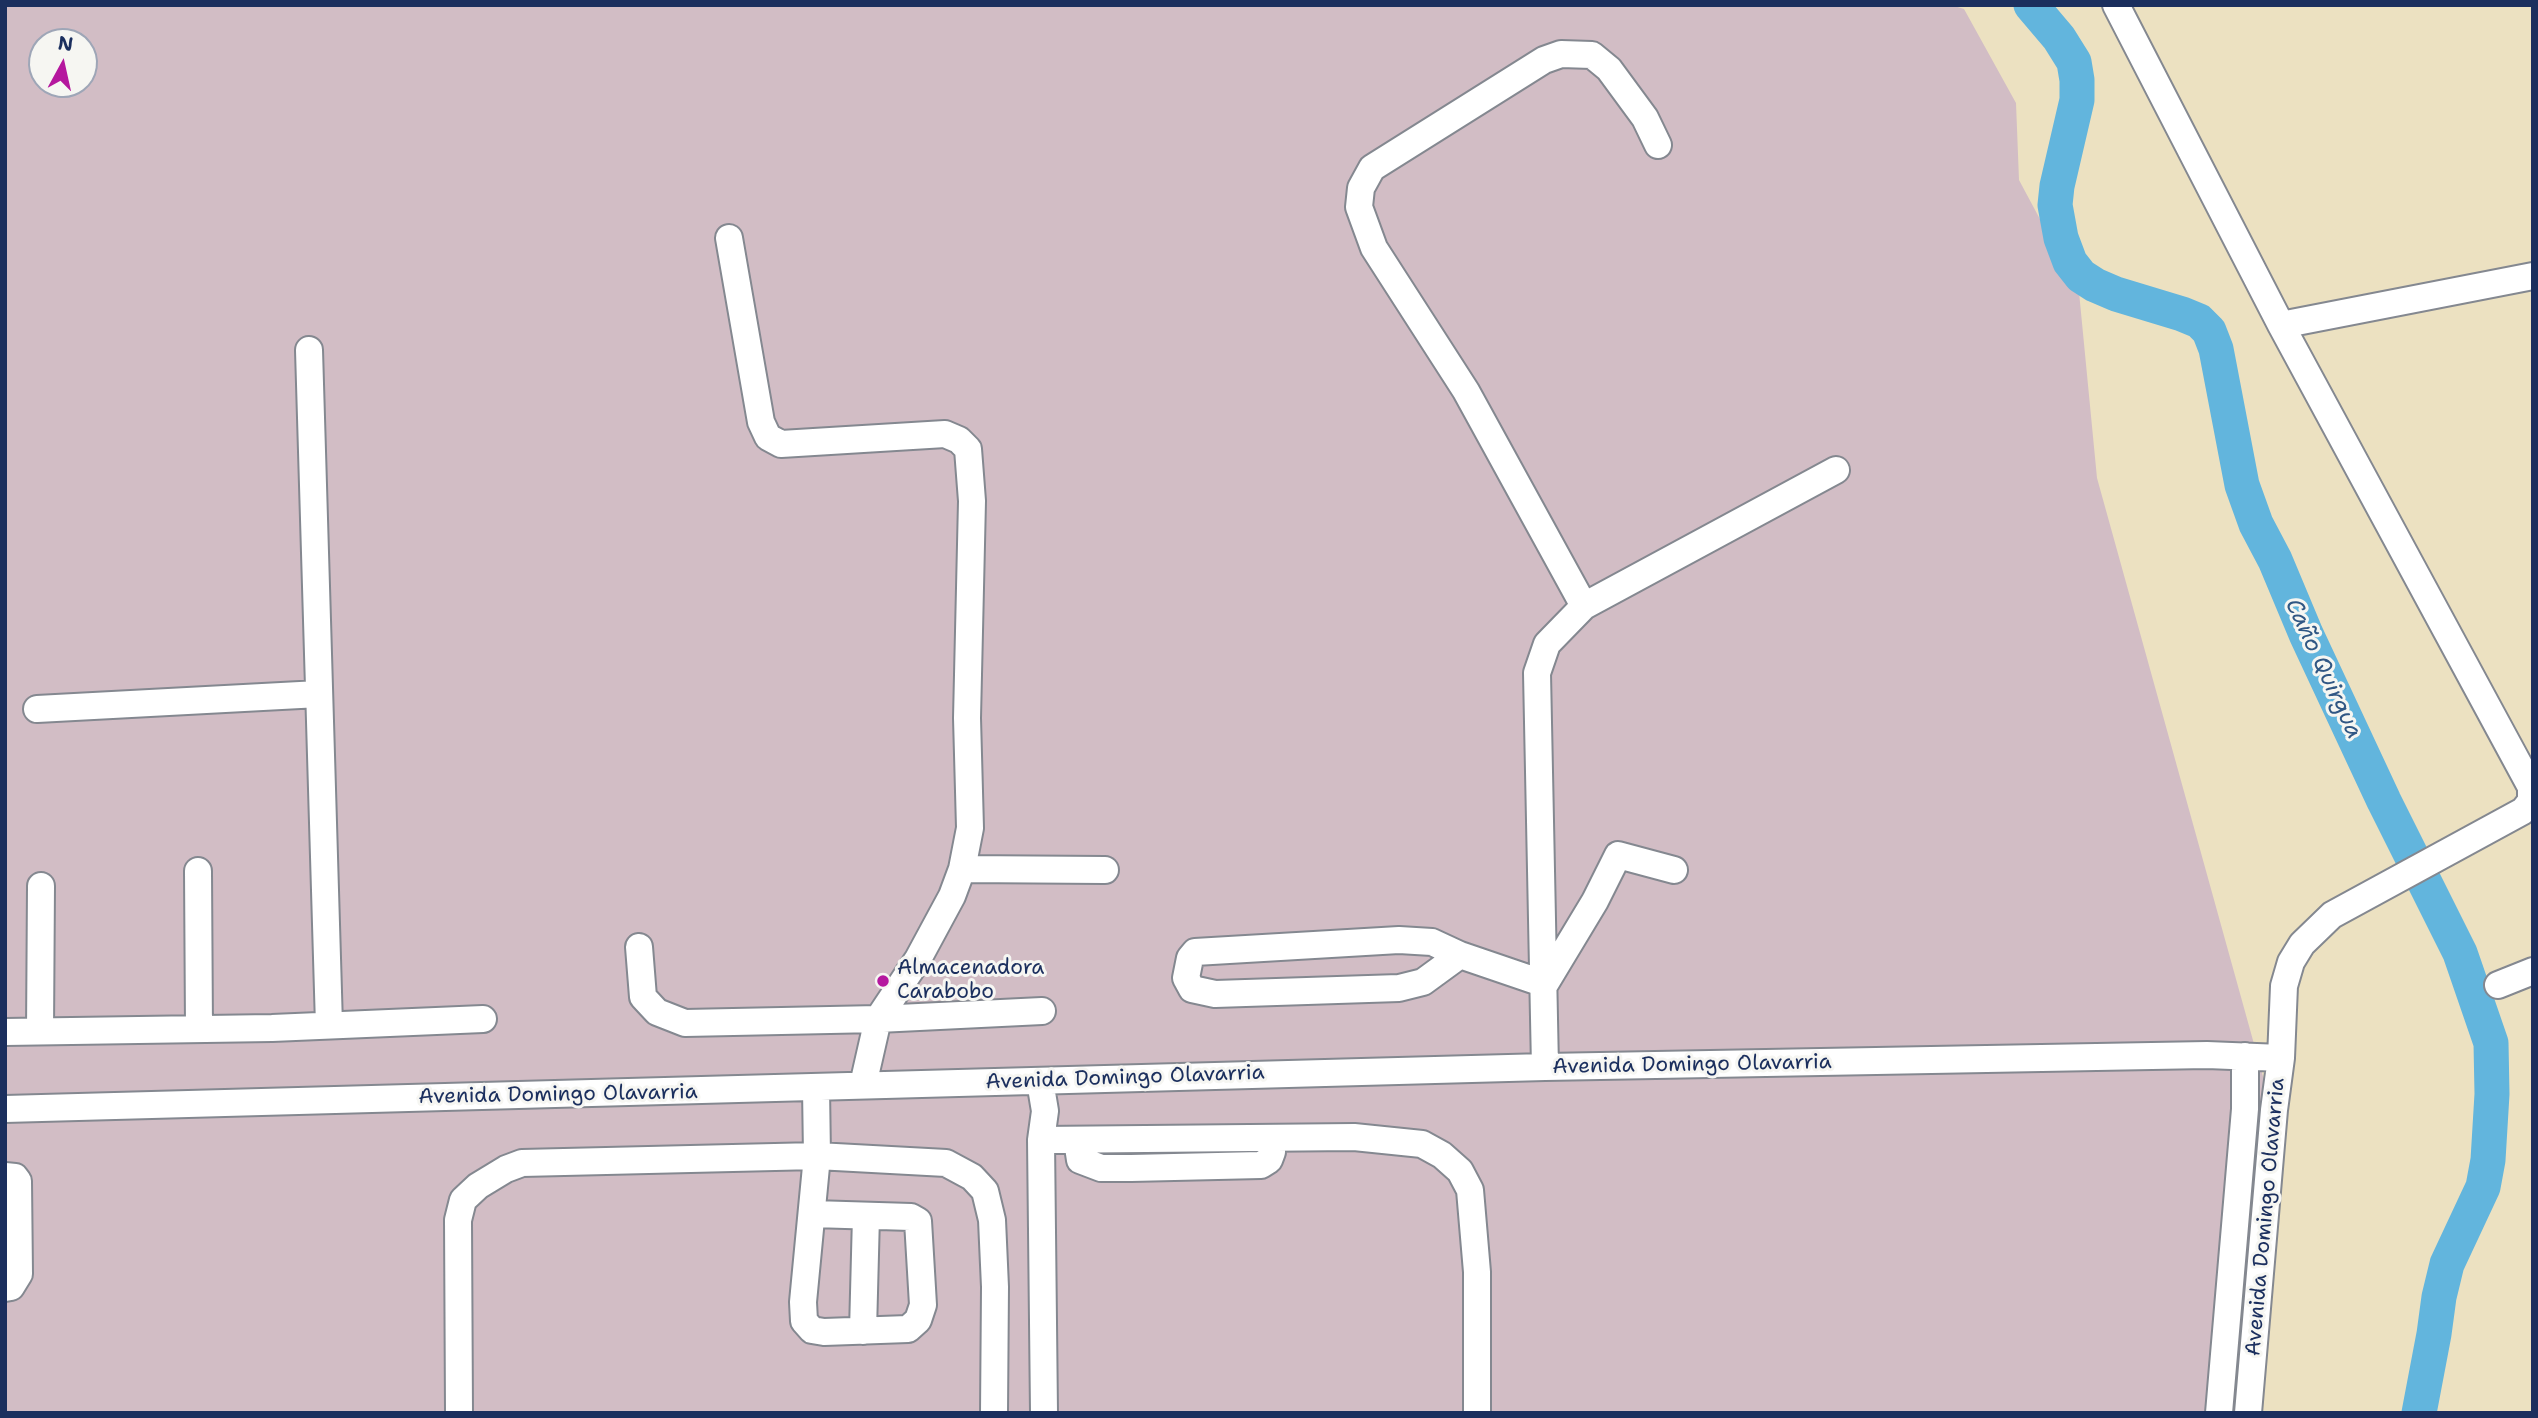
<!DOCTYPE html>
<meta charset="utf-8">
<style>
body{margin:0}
#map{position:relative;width:2538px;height:1418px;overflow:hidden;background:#ece1c1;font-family:"Shantell Sans",sans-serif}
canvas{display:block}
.frame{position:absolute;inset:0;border:7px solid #1b2f5e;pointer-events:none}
.north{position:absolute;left:28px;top:28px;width:70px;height:70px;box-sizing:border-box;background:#f6f6f2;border:2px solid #9ea6b7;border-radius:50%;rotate:8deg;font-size:19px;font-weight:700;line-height:28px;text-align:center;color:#1b2f5e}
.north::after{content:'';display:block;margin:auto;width:24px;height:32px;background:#b5179e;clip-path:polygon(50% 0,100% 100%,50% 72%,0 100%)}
</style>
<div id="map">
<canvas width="2538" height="1418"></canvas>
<div class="frame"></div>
<div class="north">N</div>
</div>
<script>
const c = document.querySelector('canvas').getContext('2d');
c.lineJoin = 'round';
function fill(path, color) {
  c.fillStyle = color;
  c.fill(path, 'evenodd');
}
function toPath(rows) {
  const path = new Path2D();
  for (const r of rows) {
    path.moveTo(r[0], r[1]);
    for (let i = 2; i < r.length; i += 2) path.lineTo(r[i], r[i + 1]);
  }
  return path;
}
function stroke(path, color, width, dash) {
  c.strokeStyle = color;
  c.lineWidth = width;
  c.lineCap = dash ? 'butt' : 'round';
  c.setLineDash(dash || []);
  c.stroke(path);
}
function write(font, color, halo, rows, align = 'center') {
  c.font = font + ' "Shantell Sans",sans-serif';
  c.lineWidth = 6;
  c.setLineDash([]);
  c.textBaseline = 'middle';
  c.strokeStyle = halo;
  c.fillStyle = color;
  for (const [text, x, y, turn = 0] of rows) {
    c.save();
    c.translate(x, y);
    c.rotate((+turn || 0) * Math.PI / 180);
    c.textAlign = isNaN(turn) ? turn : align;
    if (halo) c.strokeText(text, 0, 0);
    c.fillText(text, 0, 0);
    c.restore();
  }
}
fill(toPath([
 [5,5,1951,5,1964,9,2016,103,2019,180,2079,292,2097,478,2264,1080,2243,1413,5,1413],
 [42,42,84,42,84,84,42,84]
]), '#d2bdc5');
stroke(toPath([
 [2031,5,2059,38,2074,62,2077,80,2077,100,2057,186,2055,205,2061,238,2070,262,2081,276,2095,285,2116,294,2182,314,2199,321,2209,331,2216,349,2242,485,2256,524,2275,560,2306,634,2384,801,2460,953,2491,1043,2492,1094,2488,1160,2483,1187,2447,1264,2439,1297,2434,1334,2419,1413]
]), '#62b5dd', 35);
const minor = toPath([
 [2116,5,2281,325,2531,787,2531,801,2523,811,2332,915,2302,944,2291,962,2284,986,2281,1058,2274,1110,2248,1413],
 [729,238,761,422,768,437,781,444,945,434,959,440,968,449,972,501,967,718,970,828,962,869,952,896,918,959,878,1019,863,1085],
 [2281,325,2533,276],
 [309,350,329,1025],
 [1584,606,1466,391,1374,248,1359,207,1361,188,1372,168,1544,60,1561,54,1592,55,1609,69,1645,118,1658,145],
 [37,709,319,694],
 [962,869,1105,870],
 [198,871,199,1029],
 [639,947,643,997,657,1012,685,1023,878,1019,1042,1011],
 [1460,955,1423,982,1399,988,1215,994,1192,989,1186,978,1190,958,1195,952,1399,940,1432,942,1460,955,1545,984,1595,901,1618,855,1674,870],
 [2498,985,2533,971],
 [40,1031,41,886],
 [5,1032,272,1028,483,1019],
 [1545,1067,1537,673,1547,644,1584,606,1836,470],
 [1040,1081,1045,1111,1041,1140,1044,1413],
 [5,1109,1545,1067,2207,1055,2281,1058],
 [1041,1140,1354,1137,1422,1144,1442,1155,1460,1171,1470,1190,1477,1272,1477,1413],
 [1077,1140,1080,1160,1101,1168,1131,1168,1261,1165,1269,1160,1272,1152,1272,1138],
 [5,1176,15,1177,18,1181,19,1274,11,1287,5,1288],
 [813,1214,911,1217,918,1221,923,1305,918,1320,908,1329,824,1332,812,1330,804,1321,803,1302,817,1156,816,1088],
 [863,1331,866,1216],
 [459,1413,458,1220,463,1200,478,1186,506,1169,522,1163,817,1156,946,1163,972,1177,985,1191,992,1220,995,1287,994,1413],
 [2219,1413,2245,1109,2245,1056]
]);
stroke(minor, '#848890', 30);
stroke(minor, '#fff', 26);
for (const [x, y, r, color] of [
 [883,981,7,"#b5179e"]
]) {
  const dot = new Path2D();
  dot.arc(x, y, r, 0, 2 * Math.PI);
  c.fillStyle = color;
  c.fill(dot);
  stroke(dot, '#f6f6f2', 2.5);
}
write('21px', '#1b2f5e', '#f6f6f2', [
 ["Almacenadora",897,969],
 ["Carabobo",897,993]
], 'left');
write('21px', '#1b2f5e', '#f6f6f2', [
 ["Avenida Domingo Olavarria",1692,1065,-1],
 ["Avenida Domingo Olavarria",1125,1078,-2],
 ["Avenida Domingo Olavarria",558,1095,-1],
 ["Avenida Domingo Olavarria",2266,1217,-85]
]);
write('italic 23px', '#305784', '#f6f6f2', [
 ["Caño Quirgua",2323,669,65]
]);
</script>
